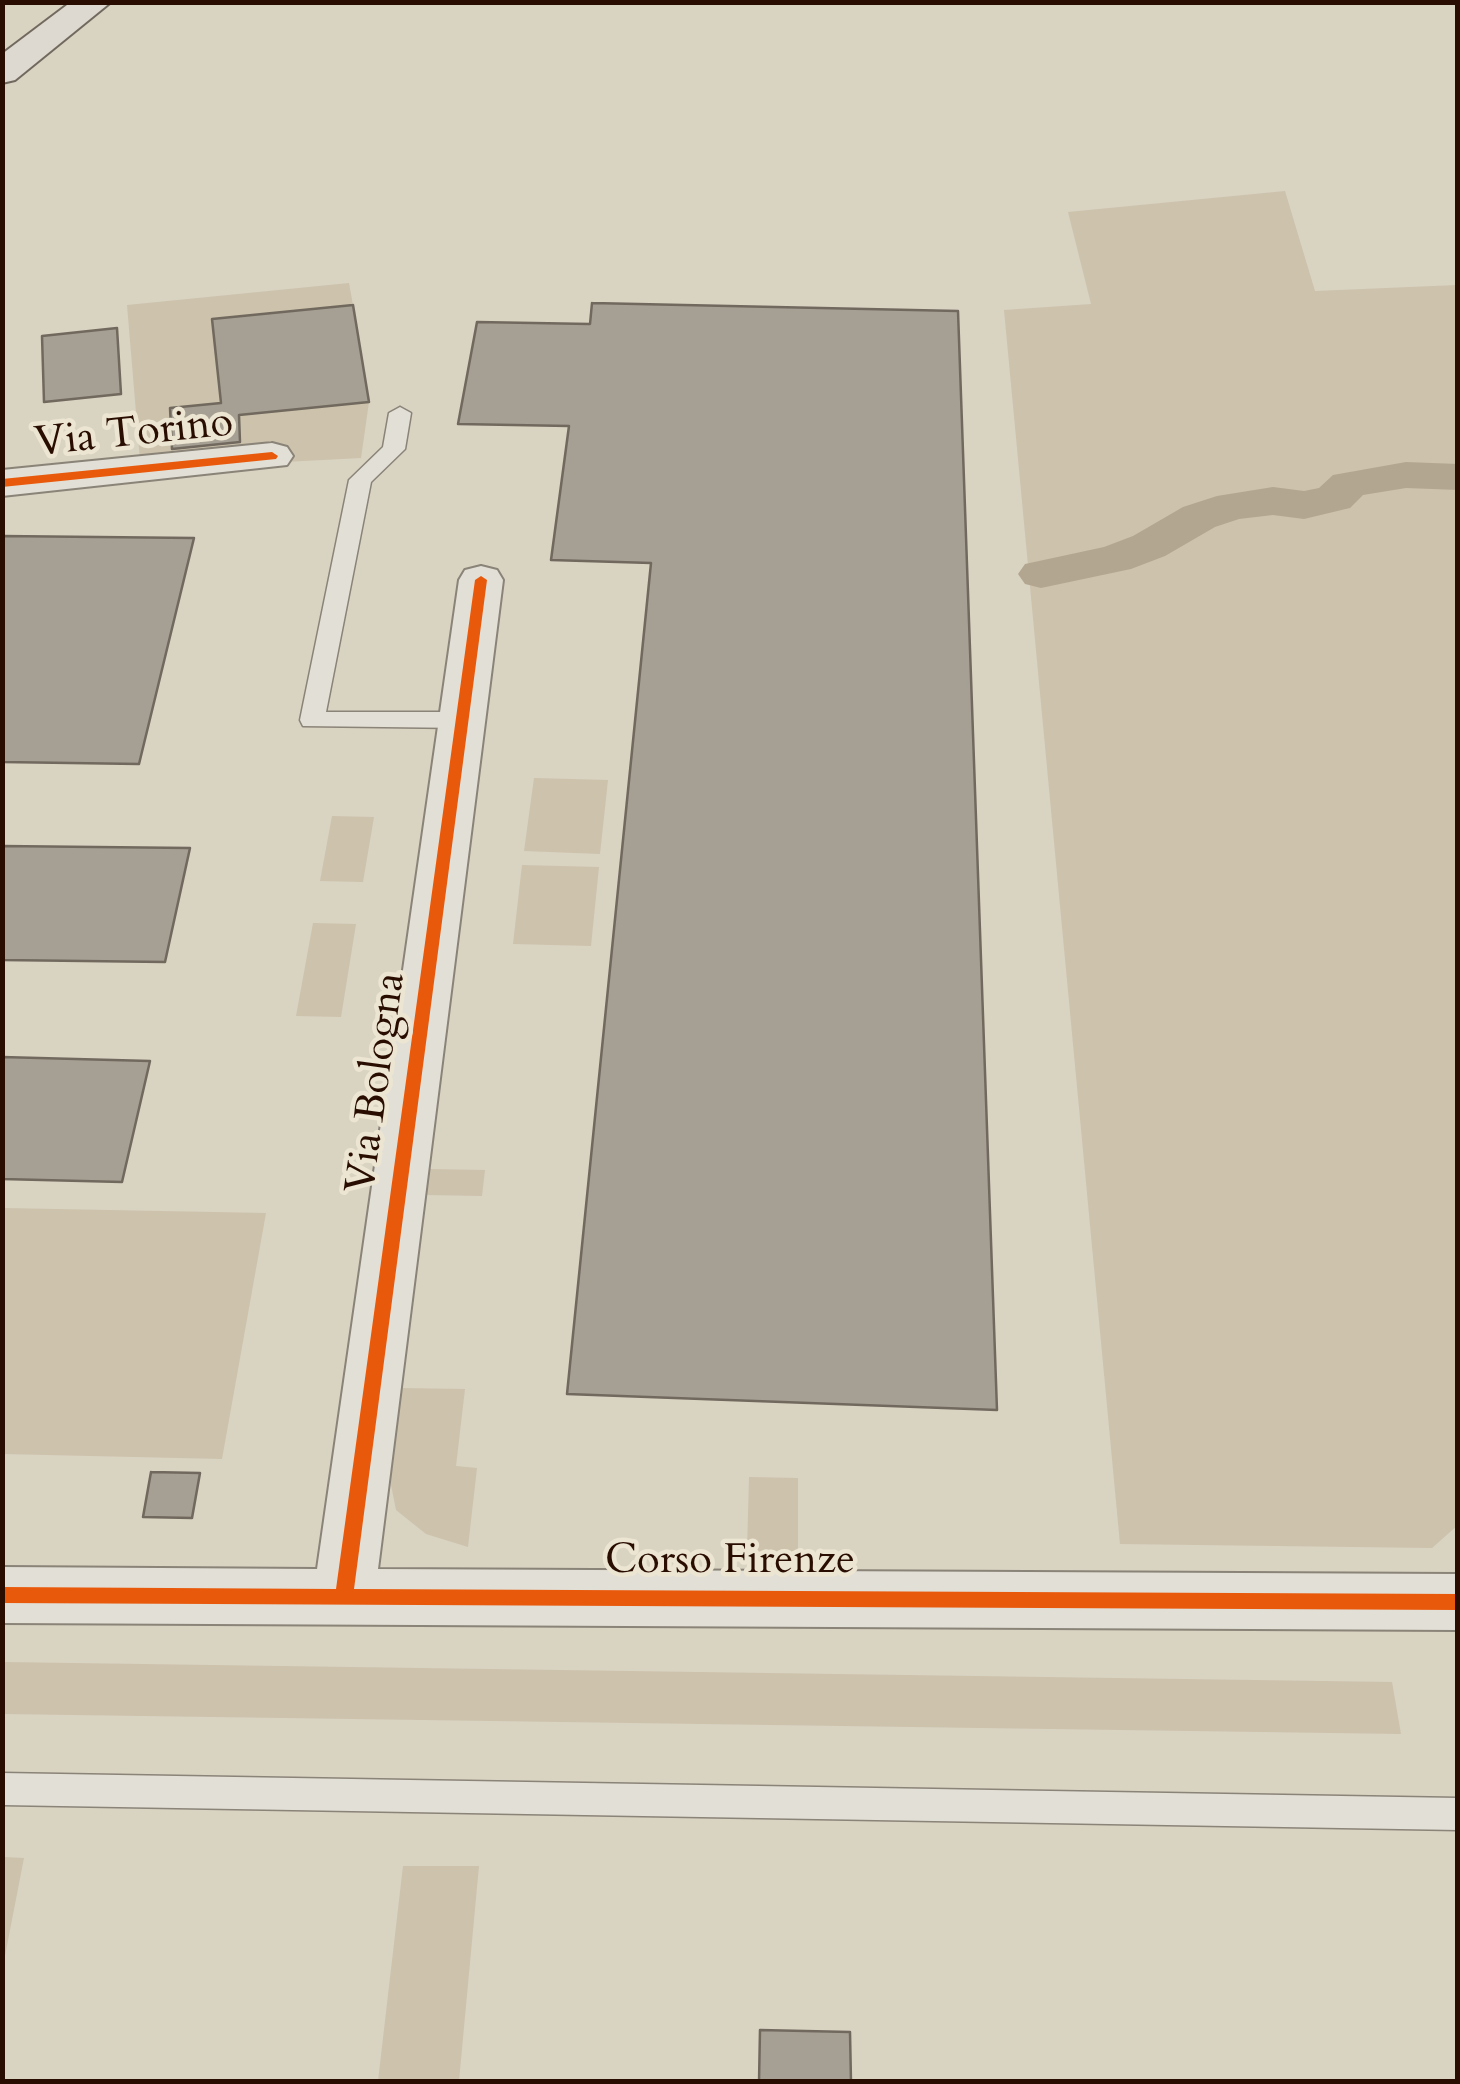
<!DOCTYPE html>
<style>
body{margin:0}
#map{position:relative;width:1460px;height:2084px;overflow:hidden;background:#d9d3c2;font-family:Cardo,serif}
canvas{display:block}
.frame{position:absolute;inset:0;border:5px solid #290d00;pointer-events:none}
</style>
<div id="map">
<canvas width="1460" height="2084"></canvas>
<div class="frame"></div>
</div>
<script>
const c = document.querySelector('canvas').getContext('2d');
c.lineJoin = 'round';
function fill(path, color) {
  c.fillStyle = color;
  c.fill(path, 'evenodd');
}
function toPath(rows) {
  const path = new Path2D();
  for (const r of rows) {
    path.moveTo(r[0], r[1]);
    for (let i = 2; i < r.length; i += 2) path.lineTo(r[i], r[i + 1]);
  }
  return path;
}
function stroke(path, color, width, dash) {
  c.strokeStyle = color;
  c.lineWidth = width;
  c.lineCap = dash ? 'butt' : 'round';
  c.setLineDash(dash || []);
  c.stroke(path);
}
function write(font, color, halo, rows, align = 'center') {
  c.font = font + ' Cardo,serif';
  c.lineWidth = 9;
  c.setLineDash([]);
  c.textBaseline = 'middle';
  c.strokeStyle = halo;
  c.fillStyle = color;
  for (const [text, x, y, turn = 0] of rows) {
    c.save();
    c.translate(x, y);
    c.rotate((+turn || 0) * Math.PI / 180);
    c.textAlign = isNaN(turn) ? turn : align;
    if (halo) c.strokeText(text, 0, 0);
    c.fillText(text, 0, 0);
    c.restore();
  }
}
fill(toPath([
 [1285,191,1315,291,1457,285,1458,1525,1432,1548,1120,1544,1004,310,1091,304,1068,212],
 [349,283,353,305,213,319,270,412,369,402,361,458,284,462,140,460,127,305],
 [534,778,608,780,600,854,524,851],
 [332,816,374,817,363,882,320,881],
 [522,865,599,867,591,946,513,944],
 [313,923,356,924,341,1017,296,1016],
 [428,1169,485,1170,482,1196,426,1195],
 [3,1208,266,1213,222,1459,3,1454],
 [401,1388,465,1389,456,1466,477,1468,468,1547,426,1534,396,1510,390,1480],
 [749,1477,798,1478,798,1554,747,1552],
 [3,1662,1392,1682,1401,1734,3,1714],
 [3,1857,24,1858,3,1966,2,1857],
 [403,1866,479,1866,459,2081,378,2081]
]), '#cdc2ac');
fill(toPath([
 [1406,462,1458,464,1458,490,1406,488,1363,495,1350,508,1304,519,1273,515,1239,519,1215,527,1165,556,1131,569,1041,588,1025,584,1018,574,1025,564,1104,547,1133,536,1183,507,1217,496,1273,487,1304,491,1319,488,1333,475,1406,462]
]), '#b3a690');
const building = toPath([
 [592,303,958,311,997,1410,567,1394,651,563,551,560,569,426,458,424,477,322,590,324,592,303],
 [353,305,369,402,239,415,240,442,172,449,170,408,221,403,212,319,353,305],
 [117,328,121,394,44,402,42,336,117,328],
 [2,536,194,538,139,764,2,762,2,536],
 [2,846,190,848,165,962,2,960,2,846],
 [2,1057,150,1061,122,1182,2,1179,2,1057],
 [151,1472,200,1473,192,1518,143,1517,151,1472],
 [760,2030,850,2032,851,2082,759,2082,760,2030]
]);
fill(building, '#a69f93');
stroke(building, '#71695e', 2.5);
const service = toPath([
 [400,407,411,413,405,449,371,482,326,712,463,712,475,720,463,728,303,726,300,720,349,480,383,447,389,413,400,407],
 [2,1773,1458,1798,1458,1830,2,1805,2,1773]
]);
const minor = toPath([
 [272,443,287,447,293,456,287,465,2,496,2,470,272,443],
 [481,566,497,570,503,580,378,1569,1458,1574,1458,1630,2,1623,2,1567,317,1569,459,580,465,570,481,566]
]);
const primary = toPath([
 [71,2,111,2,15,80,2,83,2,54,71,2]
]);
stroke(service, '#8a8378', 3);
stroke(minor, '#8a8378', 4);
stroke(primary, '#71695e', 4);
fill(service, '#e2dfd6');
fill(minor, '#e2dfd6');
fill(primary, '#ddd9d0');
fill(toPath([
 [272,452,278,456,276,459,2,487,2,479,272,452],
 [481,576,487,580,354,1589,1458,1594,1458,1610,2,1603,2,1587,336,1589,475,580,481,576]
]), '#e8590c');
write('42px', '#290d00', '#ece5d2', [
 ["Via Torino",134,435,-6],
 ["Via Bologna",378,1083,-82],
 ["Corso Firenze",730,1562]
]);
</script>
